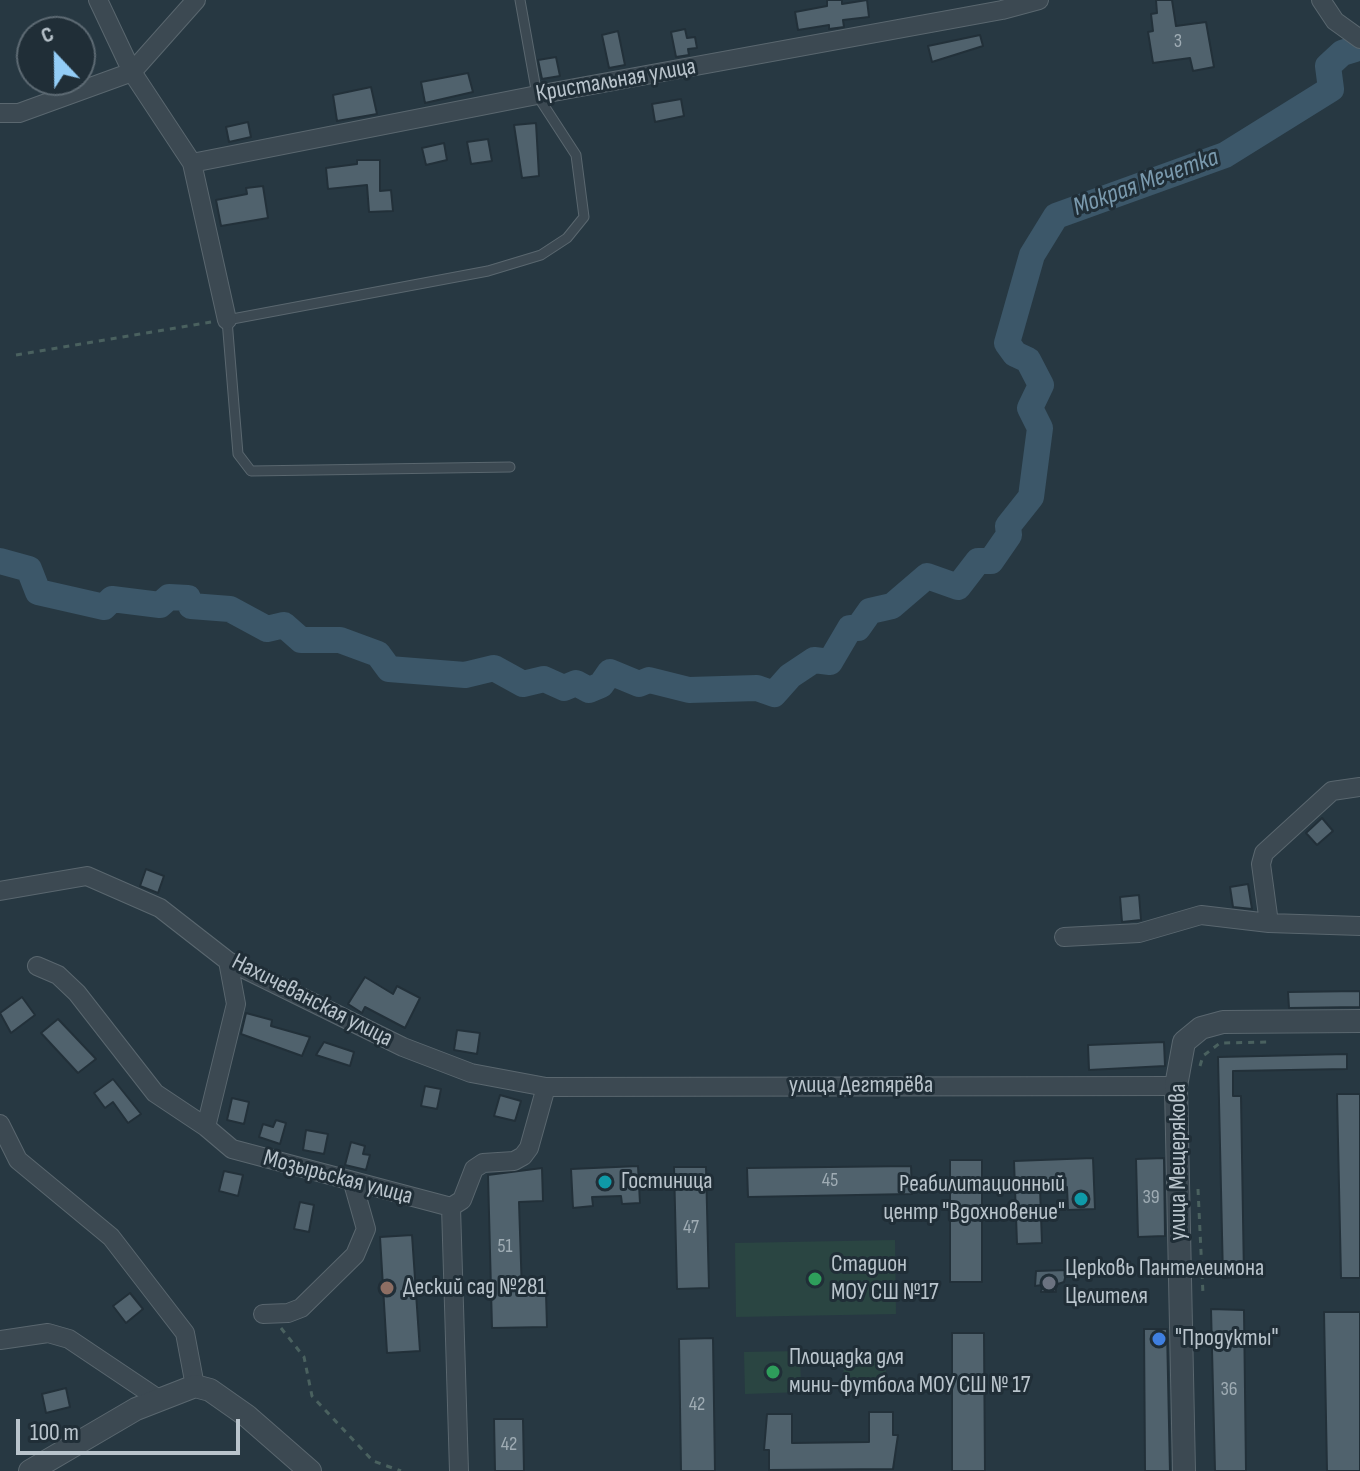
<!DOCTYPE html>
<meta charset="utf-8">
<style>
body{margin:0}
#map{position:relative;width:1360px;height:1471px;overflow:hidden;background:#273842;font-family:"Sofia Sans Condensed",sans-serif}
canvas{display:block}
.north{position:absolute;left:16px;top:16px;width:80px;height:80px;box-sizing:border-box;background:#202e37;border:2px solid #5d6a73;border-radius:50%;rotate:338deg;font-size:22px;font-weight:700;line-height:32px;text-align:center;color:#b9c4cc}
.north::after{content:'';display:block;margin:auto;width:28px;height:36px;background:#93cdf7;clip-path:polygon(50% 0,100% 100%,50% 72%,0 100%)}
.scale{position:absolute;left:16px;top:1419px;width:224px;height:36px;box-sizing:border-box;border:4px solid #b9c4cc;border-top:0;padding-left:10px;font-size:24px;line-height:28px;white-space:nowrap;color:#b9c4cc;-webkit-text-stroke:6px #202e37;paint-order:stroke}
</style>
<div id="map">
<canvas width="1360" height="1471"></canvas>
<div class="north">С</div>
<div class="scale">100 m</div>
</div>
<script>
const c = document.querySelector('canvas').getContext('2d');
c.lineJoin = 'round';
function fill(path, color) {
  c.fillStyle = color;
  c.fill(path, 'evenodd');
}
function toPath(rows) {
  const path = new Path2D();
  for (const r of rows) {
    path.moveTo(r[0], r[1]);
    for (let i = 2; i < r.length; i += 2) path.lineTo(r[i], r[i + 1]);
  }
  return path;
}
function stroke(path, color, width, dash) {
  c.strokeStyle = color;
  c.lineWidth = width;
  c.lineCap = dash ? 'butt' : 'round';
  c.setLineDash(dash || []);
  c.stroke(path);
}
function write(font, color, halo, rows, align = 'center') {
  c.font = font + ' "Sofia Sans Condensed",sans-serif';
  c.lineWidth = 6;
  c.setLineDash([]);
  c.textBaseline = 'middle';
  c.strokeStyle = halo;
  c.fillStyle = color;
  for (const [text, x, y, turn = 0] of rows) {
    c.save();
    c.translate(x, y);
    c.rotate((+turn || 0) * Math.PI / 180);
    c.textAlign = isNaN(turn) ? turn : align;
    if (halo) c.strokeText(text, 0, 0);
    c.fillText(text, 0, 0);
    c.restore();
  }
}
fill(toPath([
 [895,1240,896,1314,736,1317,735,1243],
 [800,1351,801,1392,745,1394,744,1352],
 [887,1353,885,1385,843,1387,844,1355]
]), '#2a4542');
stroke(toPath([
 [0,561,29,569,38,592,104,607,112,599,160,605,169,597,188,598,191,606,230,609,267,629,284,625,301,640,340,640,378,654,389,669,465,675,494,668,523,684,544,679,564,688,576,683,589,690,601,685,610,672,639,684,649,680,689,690,757,688,774,694,790,676,814,660,830,662,850,628,858,628,870,611,892,606,927,576,958,587,978,561,991,561,1009,535,1008,526,1031,497,1040,428,1030,408,1041,385,1028,360,1015,354,1007,343,1032,255,1056,216,1225,155,1331,89,1328,66,1342,53,1355,49,1360,41]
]), '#3c5769', 26);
const building = toPath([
 [827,0,842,0,842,4,867,0,869,17,843,20,844,27,829,29,829,25,798,30,795,12,827,6,827,0],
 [1156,0,1172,0,1176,26,1206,22,1214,67,1193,71,1190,58,1153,63,1148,32,1153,31,1151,14,1157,13,1156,0],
 [685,29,687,38,695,37,697,48,688,49,689,55,676,57,671,32,685,29],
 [618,31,625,65,609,68,602,35,618,31],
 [980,35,983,46,932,62,928,46,980,35],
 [556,57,560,76,542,79,538,60,556,57],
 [468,73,473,92,425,103,421,82,468,73],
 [371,87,377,114,337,121,333,95,371,87],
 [681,99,684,116,655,122,652,104,681,99],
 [248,122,251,137,229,142,226,127,248,122],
 [536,123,539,176,522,178,514,125,536,123],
 [488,139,492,161,471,164,467,142,488,139],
 [444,143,447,160,426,165,422,148,444,143],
 [357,160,380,160,380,191,391,190,393,211,369,212,367,185,328,189,326,168,357,164,357,160],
 [263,186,268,218,221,226,216,200,247,194,246,188,263,186],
 [1322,818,1333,831,1317,845,1306,833,1322,818],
 [146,869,164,876,158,893,140,886,146,869],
 [1248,884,1252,909,1233,907,1230,887,1248,884],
 [1139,895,1141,920,1122,922,1120,897,1139,895],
 [365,977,393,994,397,986,420,998,405,1028,365,1007,362,1013,348,1004,365,977],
 [1360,991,1360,1007,1289,1008,1288,992,1360,991],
 [22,997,35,1015,11,1033,0,1013,22,997],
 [246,1013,272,1020,271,1026,310,1037,302,1056,241,1034,246,1013],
 [58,1019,96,1059,78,1073,41,1033,58,1019],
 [457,1030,480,1033,477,1054,454,1050,457,1030],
 [324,1042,354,1052,350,1066,316,1055,324,1042],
 [1164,1042,1165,1066,1089,1070,1088,1045,1164,1042],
 [1347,1054,1347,1069,1233,1071,1233,1096,1241,1096,1244,1277,1223,1278,1218,1057,1347,1054],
 [113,1079,141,1114,128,1123,113,1102,105,1108,94,1093,113,1079],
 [425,1086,441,1089,437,1109,421,1106,425,1086],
 [1337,1094,1360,1094,1360,1278,1341,1278,1337,1094],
 [500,1095,521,1101,515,1121,494,1116,500,1095],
 [232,1098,249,1102,244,1124,227,1120,232,1098],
 [276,1120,286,1123,280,1144,259,1137,263,1124,273,1127,276,1120],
 [306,1130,328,1134,324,1154,303,1150,306,1130],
 [351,1142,365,1146,363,1154,370,1155,366,1170,345,1165,351,1142],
 [1093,1158,1095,1209,1068,1210,1067,1187,1040,1188,1042,1243,1017,1244,1014,1161,1093,1158],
 [1164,1158,1165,1236,1138,1237,1136,1159,1164,1158],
 [950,1160,982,1160,982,1282,950,1282,950,1160],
 [638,1166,640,1203,622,1204,621,1196,592,1197,593,1206,573,1208,571,1169,638,1166],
 [911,1166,912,1194,748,1197,747,1168,911,1166],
 [674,1167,706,1167,709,1288,677,1289,674,1167],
 [542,1168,543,1201,519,1202,522,1293,546,1293,547,1327,492,1328,488,1175,542,1168],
 [224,1171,243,1175,238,1196,219,1191,224,1171],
 [300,1202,314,1205,309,1232,294,1229,300,1202],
 [412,1235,420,1351,387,1353,380,1237,412,1235],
 [1067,1270,1064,1282,1055,1285,1056,1292,1041,1292,1042,1285,1035,1286,1036,1271,1067,1270],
 [130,1293,143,1309,126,1323,113,1306,130,1293],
 [1211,1309,1244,1310,1246,1471,1215,1471,1211,1309],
 [1324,1312,1360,1312,1360,1471,1327,1471,1324,1312],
 [1144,1329,1167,1329,1170,1471,1145,1471,1144,1329],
 [952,1333,984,1333,985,1471,952,1471,952,1333],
 [713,1338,715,1471,681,1471,679,1339,713,1338],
 [66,1388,70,1407,46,1413,42,1394,66,1388],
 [869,1412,893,1412,893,1435,898,1435,893,1469,769,1470,769,1450,764,1450,767,1414,792,1414,792,1443,869,1442,869,1412],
 [494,1419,523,1419,524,1471,495,1471,494,1419]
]);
fill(building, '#50626d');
stroke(building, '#223039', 2);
const service = toPath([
 [510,467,251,471,238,454,227,320,488,271,541,255,567,238,584,217,576,155,537,95,520,0]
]);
const minor = toPath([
 [98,0,132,72,192,163,227,320],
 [1321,0,1335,21,1360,39],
 [0,113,19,113,132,72,196,0],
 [192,163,537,95,1002,10,1039,0],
 [0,891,87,876,160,908,228,961,403,1047,471,1073,546,1087,1176,1086],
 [1269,923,1261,864,1264,853,1332,791,1360,787],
 [1064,937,1139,933,1201,915,1269,923,1360,926],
 [37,966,58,975,77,993,155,1093,206,1127,232,1149,451,1207,459,1471],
 [0,1124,18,1160,111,1237,185,1333,195,1386],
 [206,1127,236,1004,228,961],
 [451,1207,462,1200,474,1169,483,1163,514,1161,523,1156,529,1148,546,1087],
 [263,1314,288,1313,301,1308,355,1255,366,1229,353,1183],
 [0,1340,48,1333,69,1339,157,1398]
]);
const tertiary = toPath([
 [30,1471,136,1409,195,1386,210,1390,247,1416,310,1471],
 [1184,1471,1176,1086,1184,1042,1201,1028,1223,1022,1360,1021]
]);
stroke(service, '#5a676f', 11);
stroke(minor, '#5a676f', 20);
stroke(tertiary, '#5a676f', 24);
stroke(toPath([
 [16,355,211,322],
 [1200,1066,1203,1056,1220,1043,1268,1042],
 [1198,1189,1203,1294],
 [281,1328,304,1357,312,1396,373,1461,401,1471]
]), '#4a615f', 3, [6, 6]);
stroke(service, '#3c4952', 9);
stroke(minor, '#3c4952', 18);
stroke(tertiary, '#3c4952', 22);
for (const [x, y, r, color] of [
 [605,1182,8,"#0f9aa8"],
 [1081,1199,8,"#0f9aa8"],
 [815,1279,8,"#2e9e5b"],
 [1049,1283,8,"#6b7280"],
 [387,1288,8,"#8d6e63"],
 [1159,1339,8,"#3f7fe0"],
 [773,1372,8,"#2e9e5b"]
]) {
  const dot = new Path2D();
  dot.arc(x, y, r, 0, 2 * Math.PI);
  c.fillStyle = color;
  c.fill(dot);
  stroke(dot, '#202e37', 3);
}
write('20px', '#9facb4', null, [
 ["3",1178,42],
 ["45",830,1181],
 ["39",1151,1198],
 ["47",691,1228],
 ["51",505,1247],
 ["36",1229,1390],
 ["42",697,1405],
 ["42",509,1445]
]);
write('24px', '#b9c4cc', '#202e37', [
 ["Кристальная улица",616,81,-10],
 ["Нахичеванская улица",312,1001,27],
 ["улица Дегтярёва",861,1086],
 ["улица Мещерякова",1179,1162,-90],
 ["Мозырьская улица",338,1178,15]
]);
write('24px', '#b9c4cc', '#202e37', [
 ["Гостиница",621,1182],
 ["Реабилитационный",1065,1185,"right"],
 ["центр \"Вдохновение\"",1065,1213,"right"],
 ["Стадион",831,1265],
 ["МОУ СШ №17",831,1293],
 ["Церковь Пантелеимона",1065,1269],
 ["Целителя",1065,1297],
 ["Деский сад №281",403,1288],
 ["\"Продукты\"",1175,1339],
 ["Площадка для",789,1358],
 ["мини-футбола МОУ СШ № 17",789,1386]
], 'left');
write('italic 26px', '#7a9aae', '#202e37', [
 ["Мокрая Мечетка",1146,183,-20]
]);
</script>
